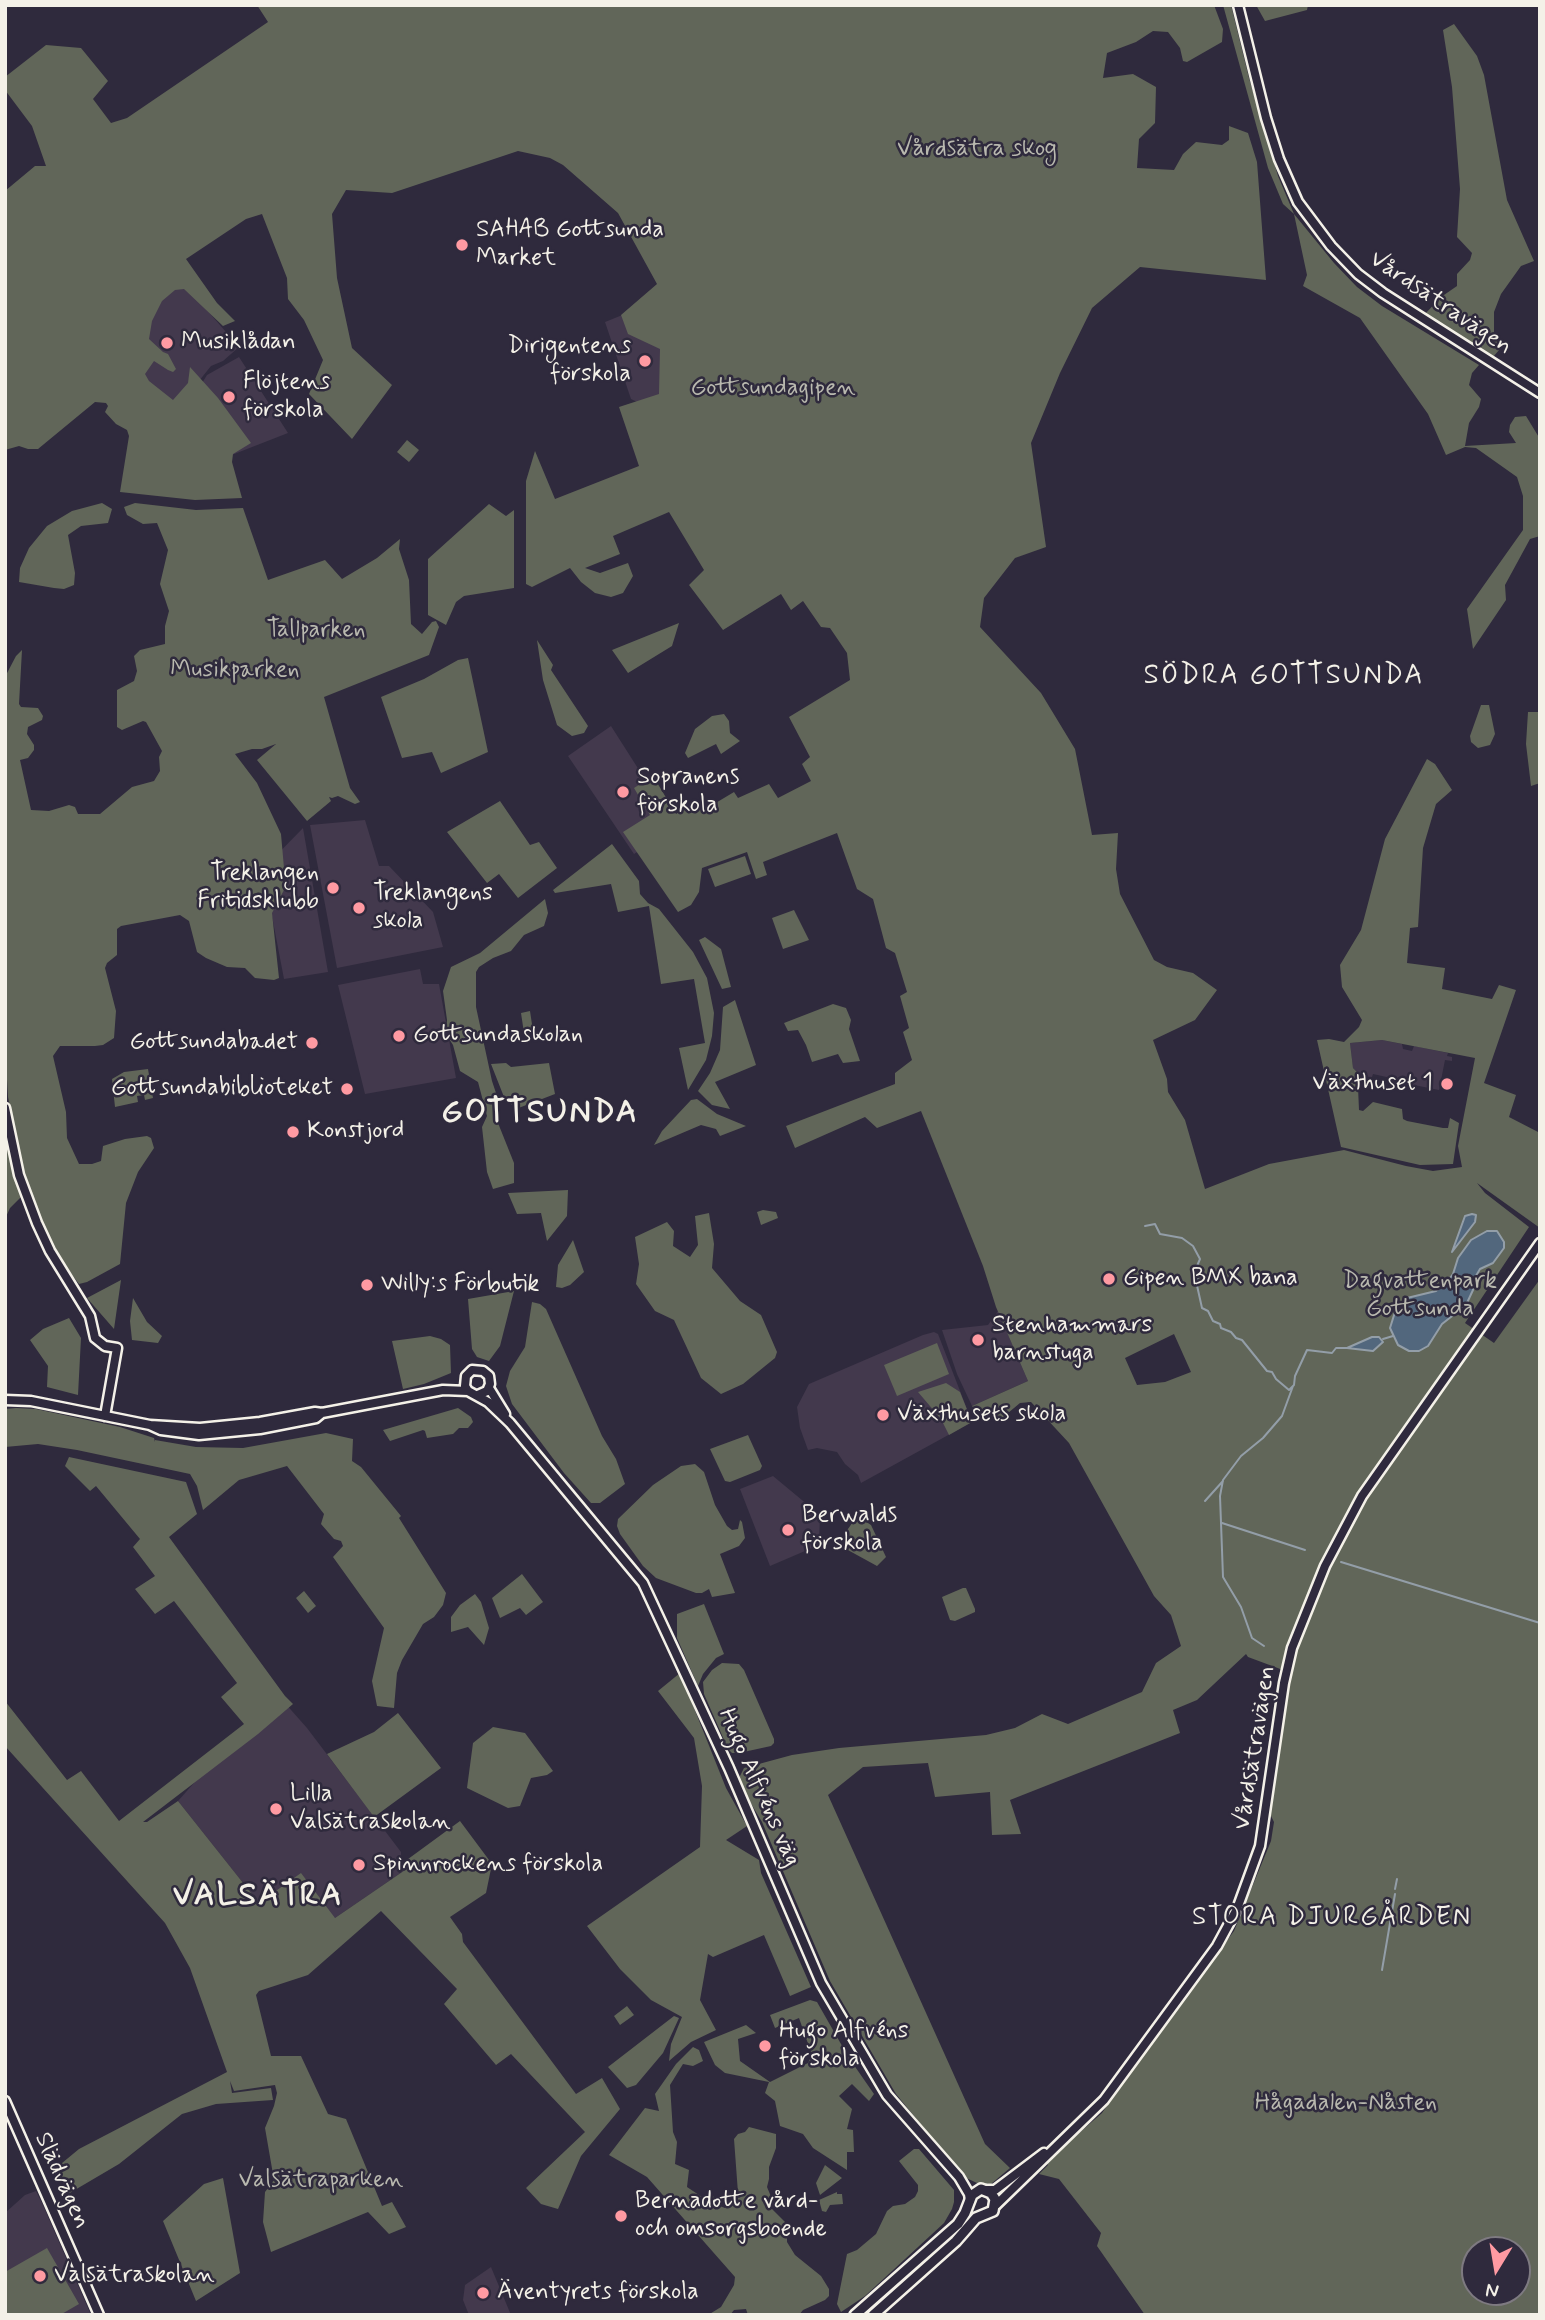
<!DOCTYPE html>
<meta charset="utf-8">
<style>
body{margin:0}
#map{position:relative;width:1545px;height:2320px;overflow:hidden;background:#2f2a3d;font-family:Mynerve,sans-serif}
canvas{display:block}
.frame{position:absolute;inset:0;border:7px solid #f4f1e8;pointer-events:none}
.north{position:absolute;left:1461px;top:2236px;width:70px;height:70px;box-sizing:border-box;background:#2f2a3d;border:2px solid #7e7a81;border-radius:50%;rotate:191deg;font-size:19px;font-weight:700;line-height:28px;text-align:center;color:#f4f1e8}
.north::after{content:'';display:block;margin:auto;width:24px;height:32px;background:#ff9aa2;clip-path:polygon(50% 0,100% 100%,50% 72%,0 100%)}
</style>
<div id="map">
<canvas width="1545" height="2320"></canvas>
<div class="frame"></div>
<div class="north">N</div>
</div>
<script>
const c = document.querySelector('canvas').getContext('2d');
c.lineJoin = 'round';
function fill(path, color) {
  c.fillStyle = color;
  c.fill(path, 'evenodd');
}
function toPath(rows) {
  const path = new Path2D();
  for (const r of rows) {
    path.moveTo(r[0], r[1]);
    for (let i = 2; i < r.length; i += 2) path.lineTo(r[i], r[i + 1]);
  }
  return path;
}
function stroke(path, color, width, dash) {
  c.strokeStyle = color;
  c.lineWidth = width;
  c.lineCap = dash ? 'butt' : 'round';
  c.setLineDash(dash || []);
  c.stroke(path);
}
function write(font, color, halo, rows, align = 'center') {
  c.font = font + ' Mynerve,sans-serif';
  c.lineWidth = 5;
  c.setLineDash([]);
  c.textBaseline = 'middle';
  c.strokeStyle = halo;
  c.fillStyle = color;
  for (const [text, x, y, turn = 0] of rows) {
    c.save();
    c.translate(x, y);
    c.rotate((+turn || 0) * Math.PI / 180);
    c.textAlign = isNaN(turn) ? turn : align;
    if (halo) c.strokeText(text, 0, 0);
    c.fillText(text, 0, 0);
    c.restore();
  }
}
fill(toPath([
 [167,264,239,347,223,361,211,366,171,416,95,338],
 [657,301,684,406,662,414,631,399,605,322],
 [239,357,288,433,224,458,179,420,207,375],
 [611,726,676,828,634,854,568,756],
 [365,820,379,866,389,866,433,912,443,947,337,968,310,825],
 [303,828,328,972,284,979,263,869],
 [420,969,423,984,439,984,456,1078,365,1094,338,985],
 [1382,1040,1402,1044,1403,1049,1412,1051,1414,1046,1448,1053,1447,1056,1452,1057,1452,1061,1445,1060,1439,1090,1414,1085,1413,1088,1405,1087,1405,1084,1400,1082,1400,1080,1373,1074,1372,1077,1361,1076,1353,1068,1350,1043],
 [998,1311,1028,1381,972,1406,957,1374,942,1330,988,1325],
 [934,1332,938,1334,972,1422,861,1483,858,1475,845,1464,837,1452,817,1448,808,1450,800,1428,797,1407,809,1384,923,1335],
 [773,1476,820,1515,819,1545,770,1566,740,1489],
 [284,1702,307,1728,401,1852,401,1857,408,1868,335,1918,259,1903,178,1801,201,1775],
 [36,2191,42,2203,91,2315,5,2315,5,2213,25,2195],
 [491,2267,511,2315,469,2315,463,2300,465,2285]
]), '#43394d');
fill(toPath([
 [257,5,1214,5,1223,29,1222,42,1187,62,1183,61,1180,48,1168,32,1153,31,1136,42,1107,53,1103,78,1133,74,1156,87,1155,123,1139,139,1137,168,1174,170,1183,154,1196,142,1222,145,1229,140,1229,126,1248,133,1257,162,1266,280,1140,267,1092,308,1060,373,1031,443,1046,547,1015,558,984,598,980,627,1041,693,1075,749,1092,835,1118,833,1116,869,1120,894,1154,960,1167,967,1193,973,1217,990,1195,1020,1153,1040,1167,1079,1168,1092,1185,1120,1205,1189,1269,1164,1344,1150,1406,1166,1433,1171,1462,1167,1458,1146,1475,1058,1382,1040,1350,1043,1353,1068,1361,1076,1358,1087,1359,1110,1363,1111,1373,1102,1402,1109,1403,1119,1407,1121,1443,1128,1448,1128,1450,1118,1459,1123,1453,1164,1420,1165,1341,1147,1317,1040,1329,1039,1344,1042,1359,1027,1362,1020,1342,987,1340,965,1361,930,1385,839,1427,759,1435,764,1452,790,1436,804,1423,848,1418,927,1410,928,1407,963,1445,968,1442,989,1492,999,1499,985,1516,990,1484,1083,1516,1095,1509,1117,1540,1133,1540,1228,1477,1183,1485,1193,1529,1227,1465,1323,1494,1343,1540,1279,1540,2315,1145,2315,1097,2246,1101,2233,1059,2179,1039,2174,1048,2165,1046,2162,1102,2113,1127,2076,1234,1931,1271,1841,1274,1822,1270,1814,1280,1725,1291,1673,1248,1657,1246,1654,1197,1700,1173,1710,1180,1733,1010,1800,1021,1834,992,1835,990,1792,935,1797,928,1763,863,1767,828,1795,985,2144,1010,2168,991,2184,977,2183,964,2177,896,2094,830,1981,762,1822,740,1785,740,1776,744,1768,792,1755,839,1748,986,1735,1015,1728,1042,1714,1068,1724,1142,1692,1156,1663,1181,1646,1171,1615,1154,1596,1069,1443,1031,1402,1020,1403,1002,1418,981,1417,972,1406,1028,1381,996,1307,983,1266,921,1111,877,1128,865,1117,795,1148,786,1126,895,1084,895,1073,912,1060,903,1032,909,1028,900,996,907,992,895,953,886,948,873,899,857,889,837,833,763,862,767,875,756,879,747,852,702,868,699,892,691,905,678,912,623,832,650,815,634,788,653,776,676,814,698,800,704,810,734,792,738,798,769,784,778,798,811,781,802,764,810,757,789,717,850,680,847,653,830,628,821,627,803,601,791,610,781,594,723,630,689,585,704,570,669,512,613,536,620,554,585,568,600,573,628,563,633,576,623,593,611,597,595,593,581,582,570,568,532,587,526,584,526,481,535,451,555,499,639,466,619,407,659,394,660,349,628,334,621,315,657,284,618,213,563,165,550,158,518,151,392,193,346,190,332,214,337,278,352,348,392,385,352,439,309,394,323,360,304,320,288,299,287,278,262,214,246,219,186,259,217,303,235,321,223,326,184,289,175,290,162,301,152,321,149,339,163,352,168,354,176,369,173,372,168,370,154,361,145,374,149,381,173,400,188,383,190,367,218,398,251,443,233,454,232,462,242,498,195,500,120,492,129,436,127,430,116,424,105,412,108,406,106,403,95,402,38,449,28,449,19,446,5,450,5,191,35,166,46,166,32,126,5,90,5,77,46,45,81,48,108,81,93,99,111,123,127,118,268,22],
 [1174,1334,1191,1372,1165,1382,1137,1385,1125,1358],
 [1475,2250,1517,2250,1517,2292,1475,2292],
 [1223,5,1231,5,1249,78,1278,176,1294,214,1334,263,1357,287,1382,306,1479,365,1472,373,1469,385,1481,399,1479,407,1469,423,1465,446,1516,443,1509,432,1510,425,1515,417,1526,416,1540,439,1540,536,1530,539,1505,585,1506,600,1473,649,1467,609,1523,530,1523,496,1517,477,1476,448,1465,447,1446,455,1428,414,1360,318,1303,286,1307,275,1294,214,1283,204,1268,168],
 [1256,5,1308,5,1307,10,1265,21],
 [1454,24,1477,56,1484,75,1507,200,1534,261,1521,266,1501,294,1494,312,1494,332,1500,349,1493,357,1425,314,1441,297,1457,286,1457,274,1470,260,1472,253,1457,237,1460,189,1452,87,1443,30],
 [407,440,419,450,409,462,397,452],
 [102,503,112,509,108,523,81,526,68,535,75,573,74,585,64,589,54,588,19,582,20,568,29,548,47,526,72,511],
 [135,503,196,510,243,508,268,580,325,560,342,579,377,558,400,539,399,549,409,580,411,624,422,634,432,622,436,621,439,627,429,655,324,697,350,788,360,802,355,804,338,796,332,798,329,797,331,801,307,821,257,760,276,744,262,749,252,749,235,754,257,783,281,834,284,868,282,873,284,890,272,913,279,978,274,980,255,978,245,968,227,967,206,958,197,952,189,921,180,915,121,926,117,929,117,955,107,963,105,968,116,1011,114,1038,103,1045,95,1046,60,1046,53,1056,66,1112,67,1138,79,1164,92,1164,101,1161,103,1146,125,1139,147,1136,151,1138,154,1148,138,1172,126,1203,120,1264,87,1282,79,1284,54,1251,41,1223,23,1174,8,1097,5,1045,5,677,16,656,22,650,19,704,21,707,38,708,43,716,42,720,28,727,27,734,34,745,34,750,28,758,20,760,31,810,49,811,69,805,75,807,78,814,100,814,132,787,154,781,160,771,159,757,162,751,146,722,143,721,122,730,117,727,117,690,134,681,137,671,134,656,140,650,165,644,165,626,169,611,160,584,168,550,157,523,143,524,127,515,124,507],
 [489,504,506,516,514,510,514,588,464,596,456,602,446,625,428,615,428,559],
 [679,623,672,646,628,673,612,650],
 [537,640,553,665,551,670,588,726,584,733,572,736,557,725,543,680],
 [468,658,488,752,441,773,432,752,402,758,381,697,424,679,458,660],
 [1481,705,1489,705,1495,734,1490,745,1478,748,1471,742,1470,736],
 [1528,712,1540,712,1540,783,1531,786,1526,744],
 [724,714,729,721,730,733,740,741,721,754,716,744,688,758,685,753,695,729,712,716],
 [500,801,530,845,539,842,557,868,518,898,499,874,487,883,447,832],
 [612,844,639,881,640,894,648,903,659,909,693,952,707,978,714,1013,712,1036,706,1060,688,1090,679,1048,705,1043,694,979,661,984,649,906,618,912,611,884,555,893,553,890],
 [745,856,751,874,715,887,708,869],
 [545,899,548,913,544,926,524,935,511,951,493,958,479,967,476,972,476,1007,492,1081,498,1099,496,1118,514,1163,514,1183,493,1189,487,1172,482,1127,487,1116,478,1082,460,1071,453,1045,446,1034,447,1020,443,991,451,967,480,953],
 [794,910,809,940,783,949,772,918],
 [705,937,721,949,731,987,722,989,699,940],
 [735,1000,756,1065,715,1082,730,1109,712,1105,698,1091,710,1073,720,1050,723,1007],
 [833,1004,846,1008,851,1020,849,1029,860,1061,843,1063,838,1054,812,1062,806,1045,798,1030,788,1031,784,1023],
 [530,1011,533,1031,524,1033,521,1013],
 [506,1063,511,1067,549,1063,555,1094,516,1109,504,1097,491,1064],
 [148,1069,153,1098,145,1100,144,1095,137,1096,138,1102,115,1107,112,1079,124,1072],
 [697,1099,717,1114,746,1126,720,1136,716,1129,701,1125,654,1145,662,1131,691,1100],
 [5,1134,22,1196,10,1208,5,1219],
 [568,1190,567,1216,547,1241,541,1213,517,1214,508,1193],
 [763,1210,776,1212,778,1218,761,1225,757,1212],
 [709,1213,714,1244,712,1268,740,1301,761,1315,777,1352,775,1358,743,1384,721,1394,701,1378,674,1320,655,1311,636,1284,639,1264,635,1237,667,1222,674,1231,673,1246,690,1257,698,1245,695,1216],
 [573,1240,584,1272,570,1285,562,1288,556,1287,558,1265],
 [121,1280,114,1329,87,1298],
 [514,1291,500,1346,489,1361,477,1357,472,1349,468,1299],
 [133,1298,147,1322,162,1336,158,1343,132,1340,130,1321],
 [532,1302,540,1304,546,1309,602,1436,616,1459,625,1484,600,1503,591,1503,564,1473,512,1404,506,1386,510,1371,525,1347],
 [69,1318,81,1338,78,1395,47,1387,48,1366,30,1340,43,1329],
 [430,1336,441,1339,450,1345,451,1373,424,1384,403,1389,392,1341],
 [937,1343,949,1374,897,1396,884,1365],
 [946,1383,960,1392,972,1422,949,1435,941,1419,918,1392],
 [16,1408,36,1409,120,1427,154,1438,155,1442,155,1440,196,1447,243,1448,326,1433,353,1439,352,1461,361,1467,401,1516,399,1518,446,1593,443,1605,434,1617,423,1624,402,1660,397,1673,394,1708,377,1706,372,1681,384,1628,333,1557,343,1546,341,1541,334,1539,321,1524,324,1514,287,1466,239,1480,203,1510,197,1486,190,1474,77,1450,38,1444,5,1447,5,1409],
 [458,1408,471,1417,473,1422,468,1428,459,1428,453,1434,427,1438,425,1431,423,1430,390,1441,383,1430],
 [748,1435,762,1466,760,1470,730,1482,725,1481,710,1449],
 [69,1457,186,1482,197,1514,169,1537,285,1696,293,1704,258,1734,143,1822,147,1822,178,1801,259,1903,301,1873,335,1918,408,1868,404,1862,460,1821,492,1864,486,1893,450,1917,462,1934,463,1942,576,2094,602,2078,620,2109,581,2156,558,2209,541,2204,526,2188,585,2132,511,2054,496,2065,444,2004,457,1989,381,1911,308,1975,259,1991,256,1995,271,2056,301,2056,328,2114,346,2119,382,2206,392,2202,406,2227,389,2234,368,2212,271,2252,263,2222,265,2192,274,2180,265,2128,274,2106,277,2093,275,2085,234,2091,230,2081,232,2093,271,2088,273,2100,216,2104,182,2114,119,2164,68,2194,56,2168,79,2149,227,2072,190,1968,165,1923,5,1746,5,1701,67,1780,81,1771,119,1821,244,1724,221,1697,237,1683,174,1601,155,1614,135,1589,155,1576,133,1547,140,1539,96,1486,90,1491,65,1466],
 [695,1464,704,1472,715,1505,727,1526,732,1530,738,1529,740,1520,742,1522,745,1538,739,1546,720,1554,735,1593,712,1597,709,1589,702,1593,696,1593,656,1578,643,1566,620,1534,617,1526,618,1519,653,1485,681,1466],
 [857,1516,871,1525,886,1557,877,1566,846,1549,841,1539],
 [522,1574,543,1602,526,1615,520,1608,500,1618,492,1598],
 [963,1588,966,1588,975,1609,975,1612,955,1621,950,1620,942,1597],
 [304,1591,316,1606,308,1613,296,1598],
 [475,1594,481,1602,489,1628,484,1645,468,1627,451,1632,451,1617,460,1605],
 [704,1604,724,1654,716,1658,703,1674,698,1686,677,1638,677,1614],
 [722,1663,739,1664,744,1670,774,1739,774,1743,771,1746,739,1753,732,1753,728,1749,704,1694,703,1682,712,1670],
 [680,1673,726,1788,747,1826,726,1840,759,1860,761,1873,811,1987,790,1996,764,1935,713,1957,708,1954,700,2000,716,2030,691,2042,669,2061,671,2044,682,2017,651,2000,620,1969,587,1926,700,1847,702,1786,694,1738,658,1691],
 [398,1713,441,1768,374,1817,327,1754,374,1732],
 [493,1727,525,1733,553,1771,547,1775,531,1778,520,1806,508,1808,467,1788,473,1743],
 [810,2000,817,2002,849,2058,874,2094,869,2101,852,2084,839,2096,852,2109,847,2129,853,2130,854,2152,847,2152,847,2170,813,2148,803,2134,780,2126,775,2101,765,2093,769,2082,725,2073,715,2065,704,2042,746,2025,756,2033,738,2039,740,2061,770,2082,808,2063,812,2055,799,2018,775,2028,770,2015],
 [627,2006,634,2015,620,2025,614,2016],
 [674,2016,679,2018,663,2053,636,2085,627,2088,608,2067],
 [693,2047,699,2050,703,2061,693,2066,683,2064,670,2085,673,2132,677,2142,675,2164,689,2170,687,2187,702,2197,713,2196,717,2205,725,2208,729,2202,735,2201,738,2193,734,2139,738,2134,745,2132,749,2127,776,2134,776,2148,769,2167,769,2179,767,2187,772,2199,770,2207,787,2224,787,2242,795,2255,821,2276,829,2289,829,2296,825,2300,803,2310,799,2315,748,2315,746,2309,734,2310,730,2315,708,2315,721,2307,734,2285,735,2277,647,2177,609,2155,645,2108,659,2111,655,2094,676,2064],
 [914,2149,919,2149,954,2190,954,2202,952,2209,944,2223,865,2296,841,2312,837,2304,847,2254,857,2250,876,2234,887,2211,893,2206,905,2204,915,2197,918,2191,918,2185,899,2161],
 [825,2165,842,2178,820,2195,816,2183],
 [223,2178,240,2273,196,2301,163,2221,204,2184],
 [837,2192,837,2194,842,2194,843,2204,830,2205,826,2212,822,2211,819,2200],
 [47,2248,79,2304,60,2315,5,2315,5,2272]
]), '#616659');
const water = toPath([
 [1472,1214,1476,1215,1475,1222,1452,1252,1465,1216,1472,1214],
 [1487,1231,1497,1231,1504,1242,1504,1248,1493,1263,1480,1269,1473,1281,1473,1290,1466,1305,1442,1324,1428,1346,1419,1351,1409,1351,1398,1345,1390,1328,1395,1312,1407,1298,1436,1291,1447,1282,1453,1274,1458,1258,1471,1240,1487,1231],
 [1372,1337,1379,1337,1383,1342,1373,1351,1347,1348,1372,1337]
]);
fill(water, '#52677d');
stroke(water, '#939ea8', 2);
stroke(toPath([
 [1145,1226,1155,1224,1160,1234,1182,1238,1193,1246,1200,1259,1197,1266,1202,1269,1196,1281,1202,1308,1208,1311,1213,1321,1220,1324,1221,1328,1231,1332,1236,1338,1242,1340,1267,1371,1272,1372,1276,1379,1289,1390,1294,1385,1295,1376,1307,1350,1332,1353,1336,1348,1347,1348],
 [1383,1339,1393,1336],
 [1205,1501,1223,1481],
 [1222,1523,1305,1550],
 [1341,1562,1540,1623],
 [1264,1646,1252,1638,1241,1607,1223,1577,1220,1496,1223,1480,1241,1456,1263,1438,1282,1416,1293,1386],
 [1395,1889,1397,1879],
 [1382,1970,1395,1894]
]), '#939ea8', 2);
const tertiary = toPath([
 [1238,5,1266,118,1279,159,1298,202,1331,246,1358,274,1383,293,1540,393],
 [5,1108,19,1175,37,1223,50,1251,90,1316,95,1338,105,1346,117,1348,105,1416],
 [489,1388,505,1414],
 [468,1391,465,1386,466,1376,472,1370,483,1371,489,1376,490,1384,487,1391,478,1395],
 [5,1400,31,1401,150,1425,161,1430,199,1435,260,1429,316,1418,322,1413],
 [150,1425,200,1428,260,1422,315,1412,322,1413,443,1390,468,1391,488,1402,510,1423,643,1583,729,1768,821,1983,887,2095,959,2177,969,2194,970,2200],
 [5,2101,99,2315],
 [986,2190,995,2190,1044,2153],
 [996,2205,1104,2100,1217,1946,1237,1909,1260,1846,1284,1683,1292,1648,1325,1566,1362,1496,1540,1243]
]);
const secondary = toPath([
 [855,2315,958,2224,965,2213,972,2195,981,2189,991,2193,995,2199,993,2211,976,2218,956,2241,873,2315]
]);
stroke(tertiary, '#f4f1e8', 13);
stroke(secondary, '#f4f1e8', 14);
stroke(tertiary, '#2f2a3d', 8);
stroke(secondary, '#2f2a3d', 9);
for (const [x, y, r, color] of [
 [462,245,7,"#ff9aa2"],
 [167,343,7,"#ff9aa2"],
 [645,361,7,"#ff9aa2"],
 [229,397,7,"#ff9aa2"],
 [623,792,7,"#ff9aa2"],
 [333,888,7,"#ff9aa2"],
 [359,908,7,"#ff9aa2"],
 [399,1036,7,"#ff9aa2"],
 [312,1043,7,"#ff9aa2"],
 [1447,1084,7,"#ff9aa2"],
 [347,1089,7,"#ff9aa2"],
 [293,1132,7,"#ff9aa2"],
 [1109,1279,7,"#ff9aa2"],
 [367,1285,7,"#ff9aa2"],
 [978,1340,7,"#ff9aa2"],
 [883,1415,7,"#ff9aa2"],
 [788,1530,7,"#ff9aa2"],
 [276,1809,7,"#ff9aa2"],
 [359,1865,7,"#ff9aa2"],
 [765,2046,7,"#ff9aa2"],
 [621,2216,7,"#ff9aa2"],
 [40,2276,7,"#ff9aa2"],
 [483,2293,7,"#ff9aa2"]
]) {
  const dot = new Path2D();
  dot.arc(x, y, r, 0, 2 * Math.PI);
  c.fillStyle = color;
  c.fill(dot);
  stroke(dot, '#2f2a3d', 2.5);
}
write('24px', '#b9b9af', '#2f2a3d', [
 ["Vårdsätra skog",977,150],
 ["Gottsundagipen",773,389],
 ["Tallparken",316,631],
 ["Musikparken",235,671],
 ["Dagvattenpark",1420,1282],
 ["Gottsunda",1420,1310],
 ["Hågadalen-Nåsten",1346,2104],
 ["Valsätraparken",321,2181]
]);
write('24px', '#f4f1e8', '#2f2a3d', [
 ["SAHAB Gottsunda",476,231],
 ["Market",476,259],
 ["Musiklådan",181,343],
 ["Dirigentens",631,347,"right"],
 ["förskola",631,375,"right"],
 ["Flöjtens",243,383],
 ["förskola",243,411],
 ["Sopranens",637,778],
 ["förskola",637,806],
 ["Treklangen",319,874,"right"],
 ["Fritidsklubb",319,902,"right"],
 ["Treklangens",373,894],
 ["skola",373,922],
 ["Gottsundaskolan",413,1036],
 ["Gottsundabadet",298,1043,"right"],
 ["Växthuset 1",1433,1084,"right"],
 ["Gottsundabiblioteket",333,1089,"right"],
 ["Konstjord",307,1132],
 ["Gipen BMX bana",1123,1279],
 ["Willy:s Förbutik",381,1285],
 ["Stenhammars",992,1326],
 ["barnstuga",992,1354],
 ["Växthusets skola",897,1415],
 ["Berwalds",802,1516],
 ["förskola",802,1544],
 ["Lilla",290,1795],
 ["Valsätraskolan",290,1823],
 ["Spinnrockens förskola",373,1865],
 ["Hugo Alfvéns",779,2032],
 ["förskola",779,2060],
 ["Bernadotte vård-",635,2202],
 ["och omsorgsboende",635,2230],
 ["Valsätraskolan",54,2276],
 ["Äventyrets förskola",497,2293]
], 'left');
write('24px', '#f4f1e8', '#2f2a3d', [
 ["Vårdsätravägen",1440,304,34],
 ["Vårdsätravägen",1256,1748,-81],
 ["Hugo Alfvéns väg",758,1788,66],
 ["Slädvägen",61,2181,66]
]);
c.letterSpacing = '2px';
write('26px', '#f4f1e8', '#2f2a3d', [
 ["STORA DJURGÅRDEN",1332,1919]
]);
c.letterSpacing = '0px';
c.letterSpacing = '2px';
write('28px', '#f4f1e8', '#2f2a3d', [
 ["SÖDRA GOTTSUNDA",1284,677]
]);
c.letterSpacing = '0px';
c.letterSpacing = '2px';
write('bold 32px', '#f4f1e8', '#2f2a3d', [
 ["GOTTSUNDA",540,1114],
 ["VALSÄTRA",258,1897]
]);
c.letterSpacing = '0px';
</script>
